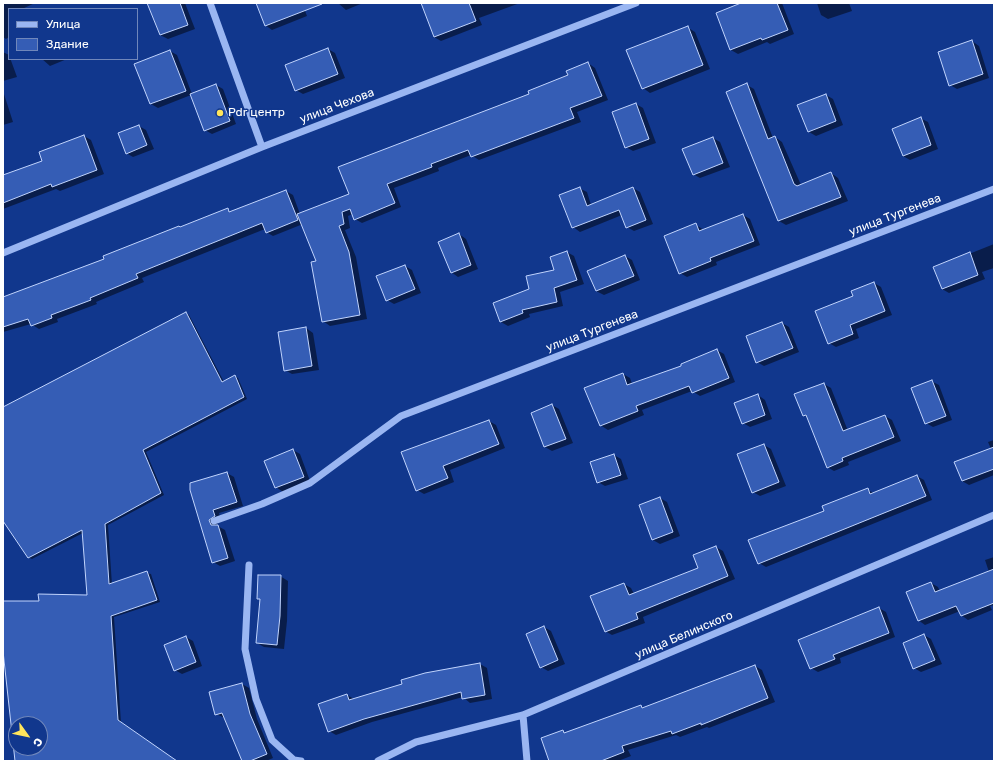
<!DOCTYPE html>
<meta charset="utf-8">
<style>
body{margin:0}
#map{position:relative;width:997px;height:764px;overflow:hidden;background:#11378d;font-family:Rubik,sans-serif}
canvas{display:block}
.frame{position:absolute;inset:0;border:4px solid #fff;pointer-events:none}
.legend{position:absolute;left:8px;top:8px;width:130px;height:52px;box-sizing:border-box;background:#11378d;border:1px solid #7087bb;margin:0;padding:5px 7px;list-style:none;font-size:12px;color:#fff}
.legend li{display:flex;align-items:center;gap:8px;height:20px}
.legend b{width:20px;border:1px solid #7087bb}
.north{position:absolute;left:8px;top:716px;width:40px;height:40px;box-sizing:border-box;background:#11378d;border:1px solid #7087bb;border-radius:50%;rotate:123deg;font-size:11px;font-weight:700;line-height:16px;text-align:center;color:#fff}
.north::after{content:'';display:block;margin:auto;width:14px;height:18px;background:#ffe55b;clip-path:polygon(50% 0,100% 100%,50% 72%,0 100%)}
</style>
<div id="map">
<canvas width="997" height="764"></canvas>
<div class="frame"></div>
<ul class="legend">
<li><b style="height:5px;background:#9ab6f2"></b>Улица</li>
<li><b style="height:11px;background:#355db5"></b>Здание</li>
</ul>
<div class="north">С</div>
</div>
<script>
const c = document.querySelector('canvas').getContext('2d');
c.lineJoin = 'round';
function fill(path, color) {
  c.fillStyle = color;
  c.fill(path, 'evenodd');
}
function toPath(rows) {
  const path = new Path2D();
  for (const r of rows) {
    path.moveTo(r[0], r[1]);
    for (let i = 2; i < r.length; i += 2) path.lineTo(r[i], r[i + 1]);
  }
  return path;
}
function stroke(path, color, width, dash) {
  c.strokeStyle = color;
  c.lineWidth = width;
  c.lineCap = dash ? 'butt' : 'round';
  c.setLineDash(dash || []);
  c.stroke(path);
}
function write(font, color, halo, rows, align = 'center') {
  c.font = font + ' Rubik,sans-serif';
  c.lineWidth = 3;
  c.setLineDash([]);
  c.textBaseline = 'middle';
  c.strokeStyle = halo;
  c.fillStyle = color;
  for (const [text, x, y, turn = 0] of rows) {
    c.save();
    c.translate(x, y);
    c.rotate((+turn || 0) * Math.PI / 180);
    c.textAlign = isNaN(turn) ? turn : align;
    if (halo) c.strokeText(text, 0, 0);
    c.fillText(text, 0, 0);
    c.restore();
  }
}
fill(toPath([
 [3,3,35,3,22,9,9,9,9,37,6,39,3,37],
 [148,3,185,3,195,29,168,39,160,35],
 [257,3,302,3,307,16,272,30,265,25],
 [338,3,363,3,346,10],
 [424,3,520,3,479,18,482,25,441,41,434,37],
 [748,3,782,3,794,34,770,44,767,42,738,54,731,50],
 [817,3,849,3,852,11,828,19,821,15],
 [687,27,695,32,710,69,650,93,643,88],
 [972,41,979,46,989,78,957,89,950,85],
 [328,49,335,53,345,78,303,94,296,90],
 [170,51,177,55,192,94,216,85,223,89,236,124,212,134,205,130,191,95,158,108,151,104,135,64],
 [3,52,9,55,17,77,3,81],
 [42,59,67,59,50,66],
 [588,63,595,68,608,100,577,112,581,122,479,160,471,155,438,168,439,171,394,188,401,207,362,223,355,219,353,214,348,216,350,228,345,230,356,257,367,319,330,326,323,321,318,262,303,224,273,236,266,232,265,229,142,278,144,282,96,302,97,304,57,319,58,322,39,329,31,324,3,332,3,297,105,260,227,210,232,212,286,191,293,195,300,214,350,194],
 [747,85,754,89,773,138,775,137,782,142,801,185,831,173,838,178,848,201,786,225,779,221],
 [3,91,13,122,3,125],
 [826,95,833,99,843,125,816,136,809,132],
 [636,104,643,108,656,143,633,151,626,147],
 [920,118,928,122,938,149,910,160,903,156],
 [139,126,146,130,154,149,133,157,126,153],
 [84,136,91,140,104,174,60,191,56,189,3,209,3,176,43,161],
 [713,138,720,142,730,167,700,178,693,174],
 [579,188,587,192,591,205,633,188,640,192,653,224,634,231,627,227,622,215,580,232,573,227],
 [743,215,750,219,760,245,716,262,717,265,687,277,680,273,696,225,704,230],
 [459,234,466,239,478,269,458,277,451,272],
 [994,244,994,268,982,272,985,279,949,293,942,289,934,268],
 [567,252,574,256,584,284,560,292,563,306,529,314,530,317,508,326,501,322,494,304,530,289,555,270,551,258],
 [625,256,632,260,640,280,604,295,596,291],
 [405,266,412,270,421,293,394,304,387,300],
 [874,283,881,287,892,315,856,329,859,338,836,347,829,343,854,297],
 [186,313,189,315,224,382,235,376,238,378,247,399,146,452,164,495,108,525,112,585,147,573,151,574,160,602,114,617,121,723,175,761,16,761,3,642,3,602,40,602,88,596,83,533,32,559,28,557,3,519,3,409],
 [16,724,40,724,40,748,16,748],
 [782,323,789,327,799,352,764,366,757,362,747,336],
 [306,328,313,333,319,370,292,374,285,370],
 [717,350,724,354,735,382,700,396,692,391,642,410,644,415,608,430,600,425,623,374,630,378,632,384,683,366],
 [931,381,939,385,952,420,933,427,926,423],
 [824,384,831,388,848,431,885,416,892,420,901,441,848,462,849,465,834,471,827,467,808,418,804,415],
 [758,395,765,400,772,419,750,427,743,423],
 [552,405,559,409,573,443,552,451,545,447,532,413],
 [489,421,496,425,505,448,450,470,454,482,424,494,417,490],
 [994,440,994,475,969,485,962,481,991,449,988,442],
 [764,445,771,449,786,486,760,496,753,492],
 [293,450,300,454,310,481,283,492,276,487],
 [614,455,621,459,628,479,605,486,598,482],
 [227,473,234,477,243,506,219,513,221,520,216,525,225,530,235,561,220,566,213,562,191,490],
 [917,476,924,480,932,500,766,567,759,563,825,511,868,490,874,493],
 [660,498,667,502,680,536,660,544,653,540],
 [716,547,723,551,735,579,643,617,645,623,612,635,605,631,624,584,631,588,634,594,699,568],
 [994,557,994,605,990,606,992,610,968,620,961,615,960,611,925,625,918,620,931,583,938,587,940,592,989,572,985,560],
 [280,576,288,581,287,621,284,649,264,647,257,643,261,600,258,598],
 [879,608,886,612,895,637,840,658,841,663,818,672,811,668],
 [544,627,551,631,565,664,548,671,541,667],
 [924,635,931,639,942,664,921,672,914,668],
 [186,637,193,641,202,666,182,674,175,670],
 [480,664,487,668,492,699,470,703,463,697,372,722,336,735,329,731,347,695,354,699],
 [755,666,762,670,775,702,709,728,707,727,680,737,676,735,628,750,631,756,618,761,550,761,562,731,566,734,641,706,645,708],
 [242,684,249,688,257,719,273,758,266,761,243,761,225,718,216,714]
]), '#0007');
const building = toPath([
 [147,3,180,3,188,25,160,35,147,3],
 [256,3,321,3,322,4,265,26,256,3],
 [421,3,469,3,476,21,434,37,421,3],
 [741,3,777,3,788,30,762,40,761,38,730,50,716,13,741,3],
 [688,26,703,65,642,89,626,50,688,26],
 [972,40,983,74,949,86,938,52,972,40],
 [328,48,338,74,295,91,285,65,328,48],
 [170,50,186,91,150,104,134,64,170,50],
 [588,62,602,96,570,108,574,118,471,157,468,150,431,164,432,167,387,184,395,203,354,220,350,209,342,212,344,224,339,226,349,252,360,315,322,322,311,262,316,261,297,214,349,194,338,167,529,94,528,91,568,75,566,71,588,62],
 [747,83,768,139,775,136,794,184,797,186,831,172,841,197,778,221,726,92,747,83],
 [216,84,230,121,204,131,190,94,216,84],
 [826,94,836,121,808,132,797,105,826,94],
 [636,103,649,139,625,148,612,112,636,103],
 [921,117,931,145,903,156,892,129,921,117],
 [139,125,147,145,126,154,118,133,139,125],
 [84,135,97,170,52,187,51,184,3,203,3,175,42,161,39,152,84,135],
 [713,137,723,163,693,175,682,149,713,137],
 [580,187,587,206,633,187,646,220,626,228,619,210,572,228,559,195,580,187],
 [286,190,298,220,266,233,262,223,136,274,138,278,90,298,91,300,51,315,52,318,31,326,28,319,3,327,3,297,104,259,103,256,179,226,180,227,228,208,229,212,286,190],
 [743,214,754,241,710,258,711,261,679,274,664,236,696,223,699,231,743,214],
 [459,233,471,265,451,273,438,242,459,233],
 [567,251,577,280,554,288,557,302,522,310,523,313,500,322,493,303,529,289,526,276,554,270,550,257,567,251],
 [970,252,978,275,942,289,933,267,970,252],
 [625,255,634,276,596,291,587,271,625,255],
 [405,265,415,289,386,301,376,276,405,265],
 [874,282,885,311,850,325,853,334,828,344,815,311,853,296,851,291,874,282],
 [186,312,222,382,235,375,244,397,143,450,161,493,105,524,109,584,147,571,157,600,111,616,118,720,177,761,15,761,3,651,3,601,39,601,38,594,87,595,82,530,28,558,3,521,3,407,186,312],
 [16,724,40,724,40,748,16,748,16,724],
 [782,322,793,348,756,363,746,336,782,322],
 [306,327,312,366,284,371,278,332,306,327],
 [717,349,729,378,692,393,689,386,636,406,638,411,600,426,584,388,623,373,627,385,681,366,681,364,717,349],
 [932,380,946,416,925,424,911,388,932,380],
 [824,383,843,431,885,415,894,437,842,458,843,461,827,468,806,415,803,416,794,394,824,383],
 [758,394,765,415,742,424,734,403,758,394],
 [552,404,566,439,544,447,531,413,552,404],
 [489,420,499,444,443,466,448,478,416,491,401,452,489,420],
 [764,444,779,482,752,493,737,454,764,444],
 [994,447,994,469,962,481,954,462,994,447],
 [293,449,304,477,275,488,264,461,293,449],
 [614,454,621,475,597,483,590,462,614,454],
 [227,472,237,502,213,510,215,516,209,520,211,525,218,525,228,558,212,563,190,490,190,483,227,472],
 [917,475,926,496,758,564,748,540,824,511,822,506,868,488,870,494,917,475],
 [660,497,673,532,652,540,639,505,660,497],
 [716,546,728,576,636,613,638,619,605,632,590,596,624,583,629,595,698,568,693,555,716,546],
 [994,569,994,603,961,616,956,606,918,621,906,592,931,582,935,592,994,569],
 [258,575,281,575,280,616,277,645,256,643,260,599,257,599,258,575],
 [879,607,889,633,833,655,835,659,810,669,798,640,879,607],
 [544,626,558,660,540,668,526,634,544,626],
 [924,634,935,660,913,669,903,643,924,634],
 [186,636,196,662,174,671,164,645,186,636],
 [480,663,485,695,462,699,461,692,364,719,328,732,318,704,347,694,349,700,402,684,401,680,425,673,480,663],
 [755,665,768,698,701,725,701,723,672,734,671,731,622,746,624,752,601,761,549,761,541,738,563,730,564,733,641,705,642,708,755,665],
 [242,683,250,714,267,754,250,761,242,761,222,713,215,715,209,692,242,683]
]);
fill(building, '#355db5');
stroke(building, '#c1d4fd', 1);
stroke(toPath([
 [210,3,262,147],
 [3,253,262,147,636,3],
 [214,521,262,504,310,483,401,416,994,189],
 [249,565,245,649,256,699,272,740,294,760,301,761],
 [523,715,527,761],
 [378,761,416,742,523,715,994,515]
]), '#9ab6f2', 7);
for (const [x, y, r, color] of [
 [220,113,4,"#ffe55b"]
]) {
  const dot = new Path2D();
  dot.arc(x, y, r, 0, 2 * Math.PI);
  c.fillStyle = color;
  c.fill(dot);
  stroke(dot, '#11378d', 1.5);
}
write('12px', '#fff', '#11378d', [
 ["улица Чехова",337,106,-21],
 ["улица Тургенева",895,215,-21],
 ["улица Тургенева",592,331,-21],
 ["улица Белинского",684,635,-23]
]);
write('12px', '#fff', '#11378d', [
 ["Pdr центр",228,113]
], 'left');
</script>
